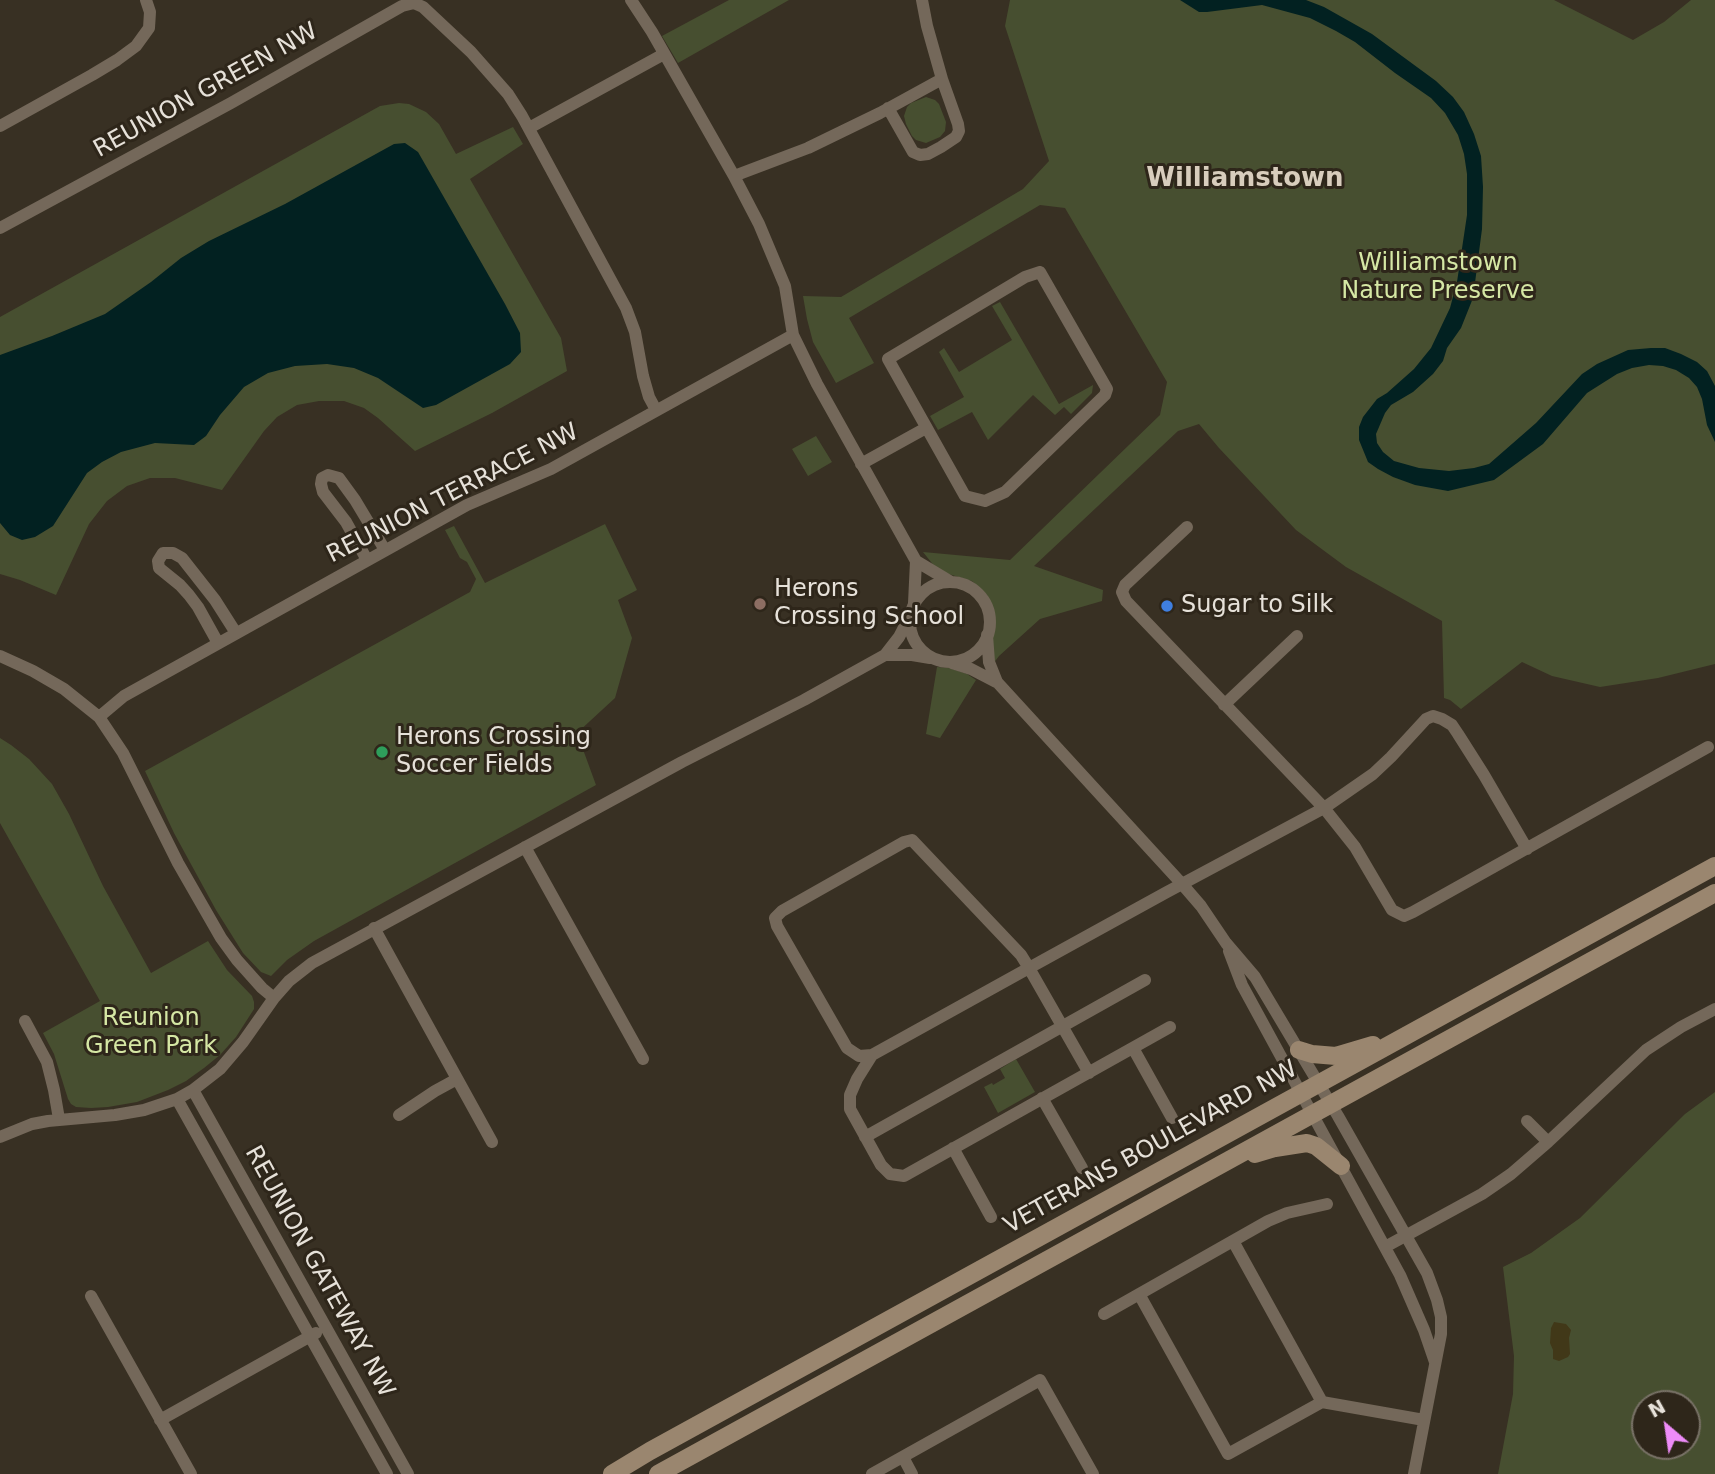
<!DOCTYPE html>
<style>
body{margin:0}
#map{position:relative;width:1715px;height:1474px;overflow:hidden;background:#383023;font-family:"DejaVu Sans",sans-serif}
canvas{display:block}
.north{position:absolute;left:1631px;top:1390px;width:70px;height:70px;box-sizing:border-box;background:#2e261a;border:2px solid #787166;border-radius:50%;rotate:331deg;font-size:19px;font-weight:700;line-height:28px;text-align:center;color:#e6e1d9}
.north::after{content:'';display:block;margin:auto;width:24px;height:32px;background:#ee8bf8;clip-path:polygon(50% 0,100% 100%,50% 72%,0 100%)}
</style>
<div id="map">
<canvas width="1715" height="1474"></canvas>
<div class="north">N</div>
</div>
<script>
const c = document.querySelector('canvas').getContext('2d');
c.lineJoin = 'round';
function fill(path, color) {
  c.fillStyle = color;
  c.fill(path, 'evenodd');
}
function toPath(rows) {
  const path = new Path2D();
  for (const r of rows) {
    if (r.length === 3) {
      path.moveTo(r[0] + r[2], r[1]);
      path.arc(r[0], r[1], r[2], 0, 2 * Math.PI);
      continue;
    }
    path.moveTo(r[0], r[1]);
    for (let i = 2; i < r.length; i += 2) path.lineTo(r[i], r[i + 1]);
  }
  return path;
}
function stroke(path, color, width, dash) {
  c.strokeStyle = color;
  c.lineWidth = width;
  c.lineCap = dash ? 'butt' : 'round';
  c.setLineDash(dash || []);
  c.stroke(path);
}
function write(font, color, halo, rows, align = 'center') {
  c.font = font + ' "DejaVu Sans",sans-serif';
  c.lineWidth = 6;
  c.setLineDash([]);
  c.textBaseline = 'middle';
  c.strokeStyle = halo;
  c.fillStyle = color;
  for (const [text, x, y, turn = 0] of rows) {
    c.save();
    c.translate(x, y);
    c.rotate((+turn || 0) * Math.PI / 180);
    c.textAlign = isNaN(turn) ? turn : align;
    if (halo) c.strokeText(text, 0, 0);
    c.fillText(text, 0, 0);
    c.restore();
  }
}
fill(toPath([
 [729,0,789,0,678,63,662,36],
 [1010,0,1554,0,1633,40,1664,22,1691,0,1715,0,1715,664,1658,678,1600,687,1552,676,1522,662,1461,709,1450,700,1444,698,1442,621,1346,567,1296,530,1219,448,1199,424,1178,431,1034,566,1103,590,1102,601,1040,619,999,656,993,664,991,644,995,624,992,606,987,595,972,581,945,573,935,567,923,552,1010,560,1160,415,1167,382,1065,208,1040,205,849,318,874,363,836,383,813,342,807,319,803,296,841,297,1023,189,1049,161,1005,26],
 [926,97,935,100,939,104,946,122,945,131,940,137,926,143,916,140,912,136,906,124,904,116,907,107,911,103],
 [399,103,409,104,426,112,439,124,456,154,513,127,523,144,470,179,561,338,567,371,492,413,415,451,378,418,364,408,344,401,319,401,297,405,277,417,264,431,222,490,175,478,150,478,127,486,107,501,89,524,56,595,20,580,0,574,0,317,380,106],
 [1000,302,1059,404,1093,385,1092,393,1071,414,1064,407,1055,415,1033,395,988,440,972,412,938,430,930,416,964,397,939,352,944,348,959,372,1012,340,992,306],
 [816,436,832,462,808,476,792,449],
 [605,524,637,590,618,600,632,638,615,698,577,733,596,785,314,941,287,960,271,976,261,972,243,953,216,910,174,833,145,771,470,592,476,579,467,562,460,558,445,530,454,526,485,583],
 [937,667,949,668,967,674,976,680,940,738,926,734],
 [0,738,11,745,29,759,52,784,69,814,103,886,151,973,208,941,227,970,252,996,254,1002,254,1009,236,1037,220,1055,204,1068,186,1081,168,1090,137,1102,108,1107,91,1108,76,1107,71,1104,68,1099,54,1054,43,1033,100,1001,0,823],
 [1016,1059,1035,1092,998,1113,984,1087,992,1083,993,1085,1005,1078,1000,1069],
 [1715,1092,1715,1474,1498,1474,1513,1394,1514,1356,1503,1267,1531,1253,1580,1218,1685,1114],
 [1645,1404,1687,1404,1687,1446,1645,1446]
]), '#474f30');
fill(toPath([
 [1554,1322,1566,1324,1571,1330,1569,1338,1570,1354,1568,1357,1559,1361,1553,1359,1553,1350,1550,1343,1551,1328]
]), '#413818');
fill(toPath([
 [1180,0,1306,0,1324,7,1372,34,1436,81,1453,97,1464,112,1474,134,1481,156,1483,187,1482,229,1473,298,1461,328,1447,348,1443,361,1433,374,1413,392,1391,405,1385,413,1376,434,1377,443,1383,452,1394,461,1419,468,1449,471,1474,468,1489,464,1536,423,1582,374,1597,364,1628,350,1651,348,1665,348,1681,354,1697,362,1707,371,1715,386,1715,442,1707,425,1702,399,1697,387,1689,378,1676,370,1663,366,1649,365,1632,368,1617,374,1587,393,1543,444,1494,480,1448,491,1415,485,1393,477,1378,469,1368,462,1359,440,1359,427,1363,417,1377,399,1387,393,1414,369,1431,348,1450,308,1457,282,1467,215,1467,174,1464,154,1458,135,1445,113,1431,98,1395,73,1355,42,1336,31,1310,18,1262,5,1207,12,1199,12],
 [405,143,418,152,505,304,520,333,521,352,510,364,436,405,423,408,378,378,354,368,327,364,295,366,268,373,244,387,220,415,206,436,194,445,155,443,121,452,102,462,87,473,53,526,35,537,22,540,10,535,0,523,0,355,52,336,105,314,151,282,181,258,209,241,285,204,394,144]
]), '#022121');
stroke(toPath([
 [631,0,652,32,734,176,759,224,785,286,793,335,817,384,916,561,951,582],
 [888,108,913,152,920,155,928,154,941,147,956,137,959,131,958,124,942,79],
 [0,126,92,75,117,60,136,46,149,28,150,12,146,0],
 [529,128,664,54],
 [734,176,808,148,880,113,942,79,927,26,922,0],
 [0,228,231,103,402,6,414,3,423,7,471,52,508,94,522,116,626,308,635,332,643,376,649,397,656,410],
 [1040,272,1107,389,1105,395,1005,492,985,501,965,496,888,359,1025,277,1040,272],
 [861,464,926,428],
 [1187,527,1125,585,1122,592,1126,601,1324,808,1355,847,1392,910,1404,916,1413,912,1708,747],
 [367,560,346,522,323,492,321,484,322,478,328,475,339,478,355,500,385,550],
 [950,622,40],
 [914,603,916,561],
 [987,635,989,662,997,682,1182,884,1201,906,1226,943,1255,977,1338,1116,1427,1273,1437,1300,1441,1317,1441,1334,1414,1474],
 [218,643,198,607,189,595,180,585,159,568,158,561,163,553,173,553,182,558,215,600,236,633],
 [885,655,912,655,930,658],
 [0,656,33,671,64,689,99,717,123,753,178,863,221,938,237,960,262,988,274,998],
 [952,663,971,669,996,682],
 [1224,705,1297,636],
 [99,717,124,696,467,505,551,469,793,335],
 [525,847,643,1059],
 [374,928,492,1142],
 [1229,951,1242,985,1400,1275,1424,1330,1435,1362],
 [25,1021,47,1062,54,1090,59,1119],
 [1133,1048,1172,1118],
 [872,1055,857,1079,850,1095,850,1109,881,1165,890,1174,904,1176,1170,1027],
 [1089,1073,1029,968,1021,955,912,840,904,842,782,911,775,918,777,926,847,1048,859,1056,872,1055,1029,968,1107,925,1167,892,1324,808,1373,774,1391,757,1426,719,1433,716,1442,719,1452,725,1458,734,1484,775,1527,849],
 [193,1090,408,1474],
 [1042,1098,1082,1168],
 [177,1099,387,1474],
 [399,1115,435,1091,457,1079],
 [1527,1121,1548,1142],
 [0,1137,32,1124,48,1121,115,1115,144,1110,177,1099,193,1090,220,1069,243,1042,274,998,289,981,312,963,682,762,804,700,885,655,899,637,911,614],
 [865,1137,1145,980],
 [953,1148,991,1217],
 [1233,1241,1322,1402],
 [1385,1247,1482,1194,1511,1174,1548,1142,1646,1050,1681,1027,1715,1009],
 [1139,1294,1228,1454,1322,1402,1424,1420],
 [91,1296,191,1474],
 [1104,1314,1268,1221,1287,1213,1327,1204],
 [160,1420,316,1333],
 [903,1457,912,1474],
 [872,1474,1040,1380,1093,1474]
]), '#74685a', 12);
stroke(toPath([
 [1299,1050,1312,1054,1336,1056,1373,1045],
 [1255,1154,1275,1148,1307,1143,1316,1146,1341,1166],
 [612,1474,650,1451,1715,866],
 [658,1474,1715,893]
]), '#9a866f', 18);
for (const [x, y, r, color] of [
 [760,604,7,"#8d6e63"],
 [1167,606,7,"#3f7fe0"],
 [382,752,7,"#2e9e5b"]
]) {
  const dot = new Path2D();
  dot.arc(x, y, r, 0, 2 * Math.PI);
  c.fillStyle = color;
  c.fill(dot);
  stroke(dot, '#2e261a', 2.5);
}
write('24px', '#e6e1d9', '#2e261a', [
 ["REUNION GREEN NW",206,91,-29],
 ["REUNION TERRACE NW",453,494,-27],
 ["VETERANS BOULEVARD NW",1151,1148,-29],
 ["REUNION GATEWAY NW",319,1272,61]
]);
write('24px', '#d5e7a4', '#2e261a', [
 ["Williamstown",1438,264],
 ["Nature Preserve",1438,292],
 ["Reunion",151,1019],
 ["Green Park",151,1047]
]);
write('24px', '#e6e1d9', '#2e261a', [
 ["Herons",774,590],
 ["Crossing School",774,618],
 ["Sugar to Silk",1181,606],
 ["Herons Crossing",396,738],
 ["Soccer Fields",396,766]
], 'left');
write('bold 26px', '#d8cdbd', '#2e261a', [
 ["Williamstown",1245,179]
]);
</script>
